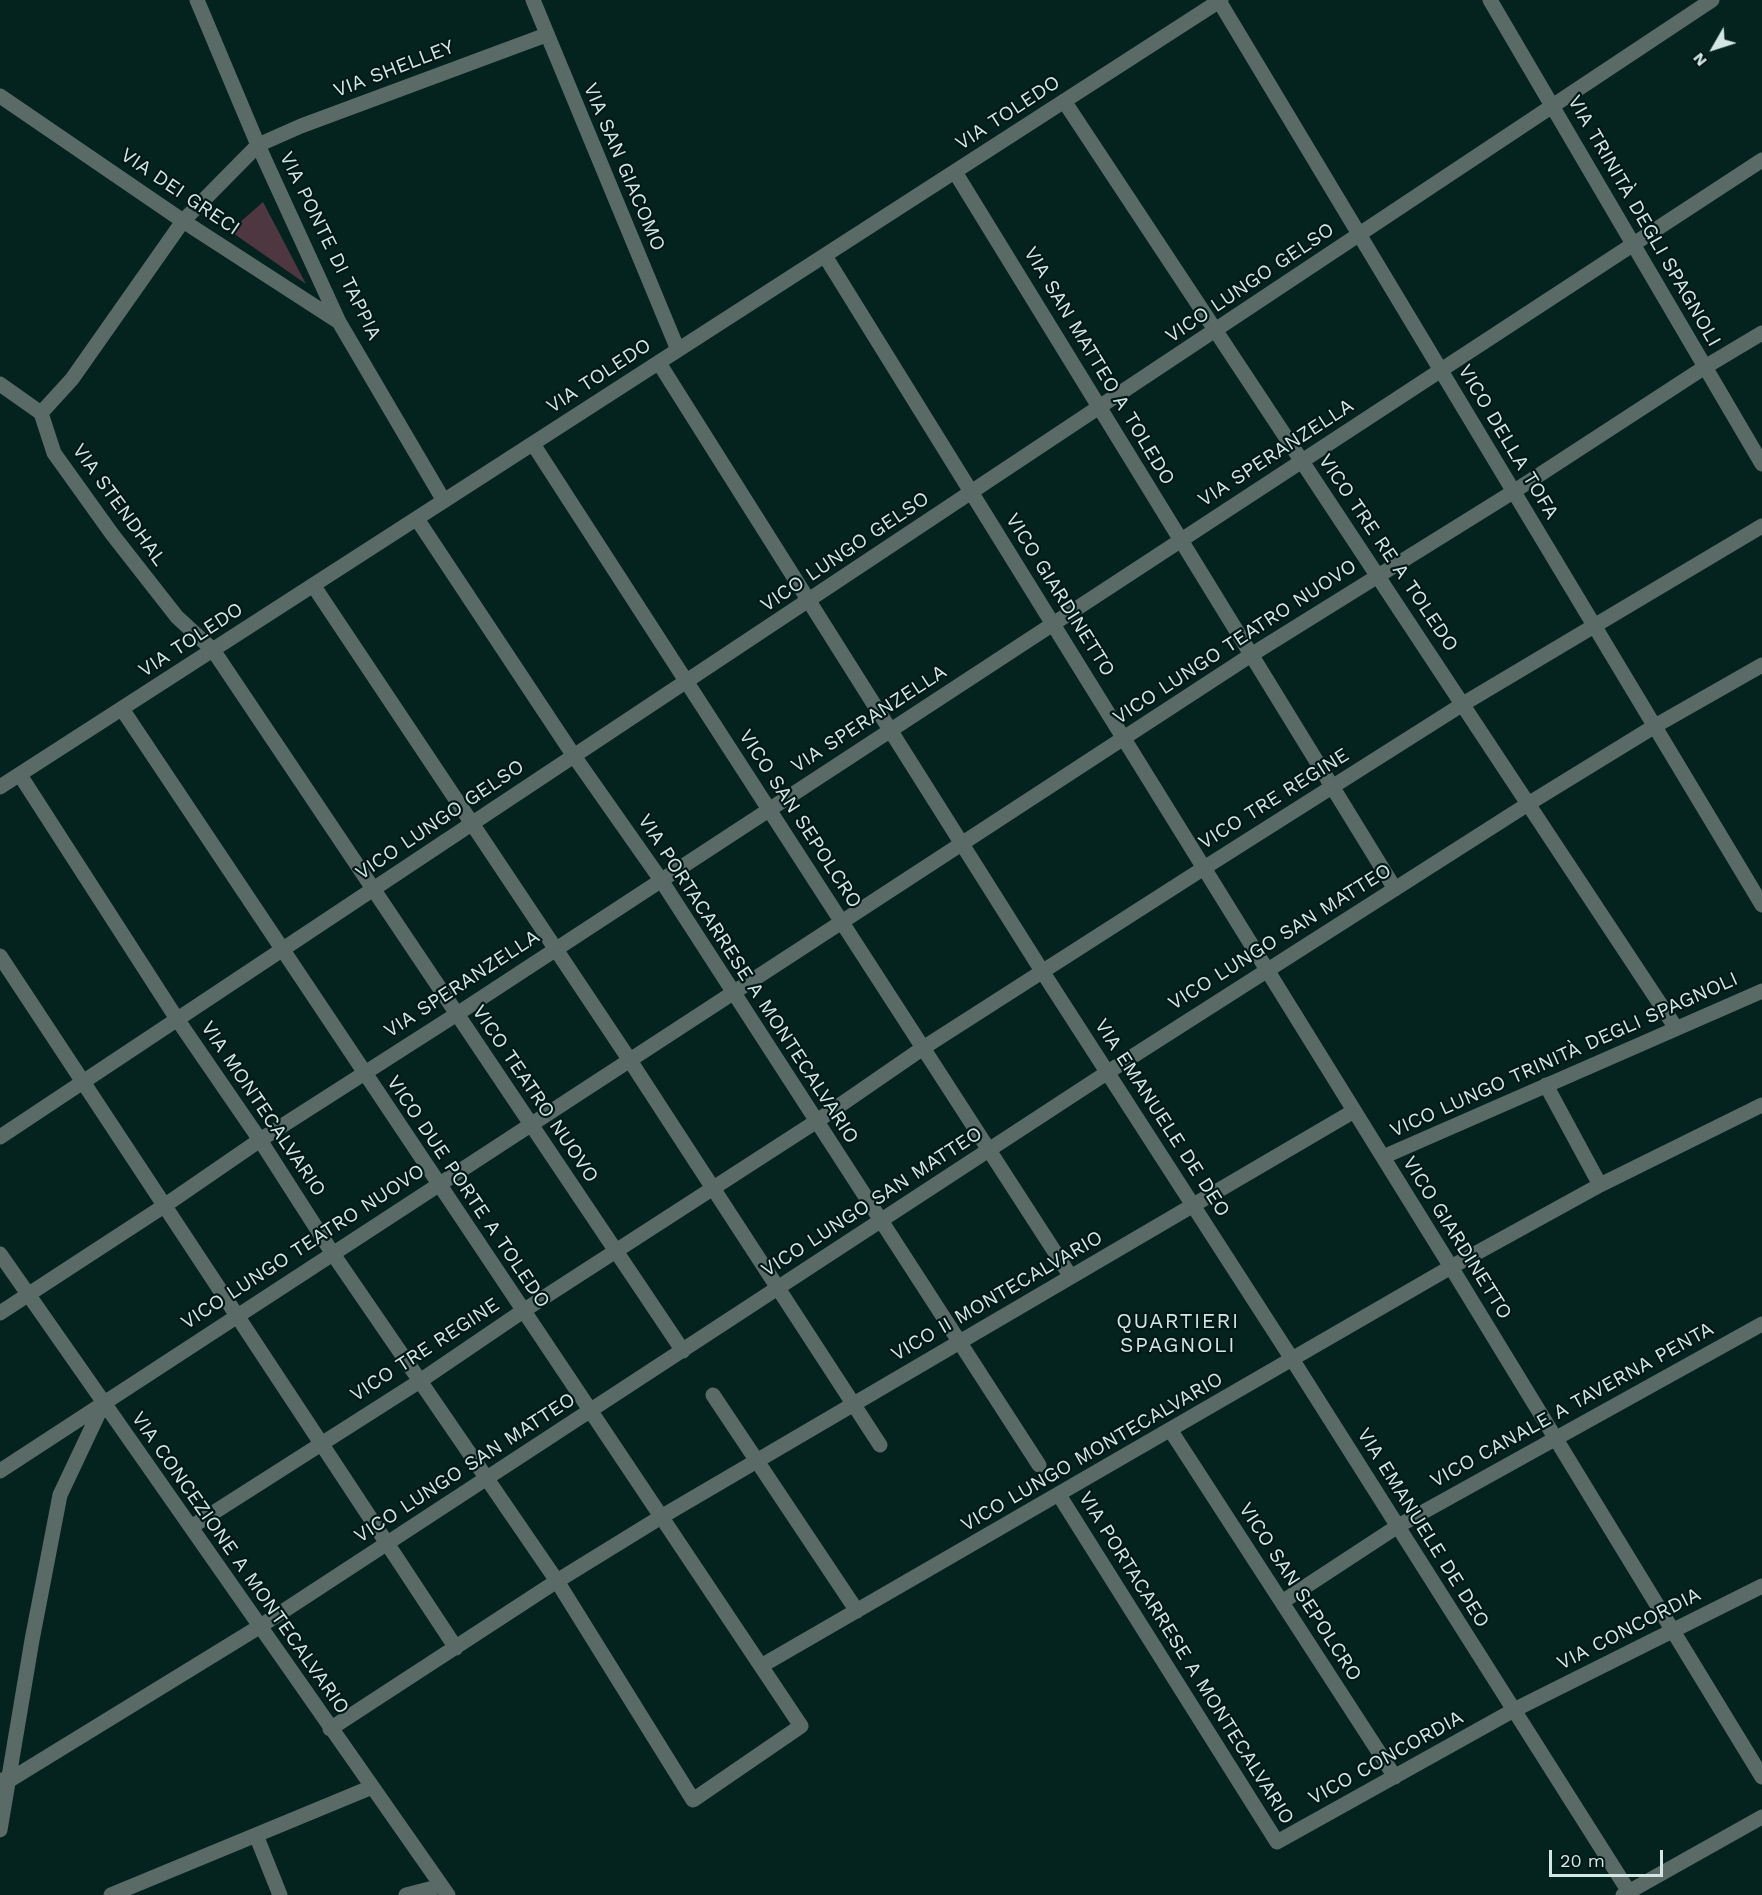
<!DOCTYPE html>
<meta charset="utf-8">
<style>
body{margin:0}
#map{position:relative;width:1762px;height:1895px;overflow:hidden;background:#04231f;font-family:"Work Sans",sans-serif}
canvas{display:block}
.north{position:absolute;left:1684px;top:18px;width:60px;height:60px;-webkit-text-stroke:4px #001916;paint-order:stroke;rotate:231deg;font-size:16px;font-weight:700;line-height:24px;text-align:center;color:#d2e7e3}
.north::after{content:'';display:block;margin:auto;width:21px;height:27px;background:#d2e7e3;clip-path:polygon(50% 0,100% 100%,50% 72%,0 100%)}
.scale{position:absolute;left:1549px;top:1850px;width:114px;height:27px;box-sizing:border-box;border:3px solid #d2e7e3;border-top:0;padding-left:8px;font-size:18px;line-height:21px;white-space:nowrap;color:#d2e7e3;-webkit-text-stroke:4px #001916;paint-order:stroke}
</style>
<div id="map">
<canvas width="1762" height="1895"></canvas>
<div class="north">N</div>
<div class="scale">20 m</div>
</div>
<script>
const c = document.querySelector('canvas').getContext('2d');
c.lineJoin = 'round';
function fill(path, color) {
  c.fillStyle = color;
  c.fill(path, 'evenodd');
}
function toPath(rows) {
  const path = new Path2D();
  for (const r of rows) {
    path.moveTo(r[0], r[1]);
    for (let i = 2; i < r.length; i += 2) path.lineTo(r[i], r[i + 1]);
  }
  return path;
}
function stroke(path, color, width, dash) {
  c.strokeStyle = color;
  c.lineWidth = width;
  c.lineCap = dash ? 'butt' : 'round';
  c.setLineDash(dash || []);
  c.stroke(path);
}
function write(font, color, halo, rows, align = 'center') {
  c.font = font + ' "Work Sans",sans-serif';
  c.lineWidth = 4.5;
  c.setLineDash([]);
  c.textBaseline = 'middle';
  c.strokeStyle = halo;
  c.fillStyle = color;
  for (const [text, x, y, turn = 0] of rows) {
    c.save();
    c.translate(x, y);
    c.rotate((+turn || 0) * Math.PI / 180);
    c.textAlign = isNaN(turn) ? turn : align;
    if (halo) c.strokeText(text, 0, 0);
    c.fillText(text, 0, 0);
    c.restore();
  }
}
fill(toPath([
 [263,202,306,284,230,231]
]), '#4f3741');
stroke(toPath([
 [197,0,258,145,339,322,444,501],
 [533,0,678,350],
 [1490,0,1762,464],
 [1219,1,1762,905],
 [0,96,183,221,339,322],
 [1064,101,1676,1028],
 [955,172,1395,889],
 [825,256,1451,1267,1762,1777],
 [659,363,1042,971,1292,1359,1631,1895],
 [0,384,41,413,54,453,112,534,177,617,213,650,683,1351],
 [41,413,72,379,183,221,258,145,301,126,546,35],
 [533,444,1071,1277],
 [417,519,574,756,661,880,1039,1465],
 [313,585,629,1059,880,1445],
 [20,775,177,1019,260,1140,333,1254,557,1581,693,1800,801,1726,122,709],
 [0,787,1221,0],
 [0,956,456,1648],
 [1546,1085,1600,1185],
 [0,1137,1712,0],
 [1383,1157,1762,991],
 [0,1254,448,1895],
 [0,1313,164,1206,260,1140,457,1014,1762,160],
 [713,1395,857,1611],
 [1171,1431,1395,1777],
 [0,1471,1251,655,1513,492,1705,367,1762,333],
 [1059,1495,1277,1842,1514,1710,1762,1586],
 [191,1527,420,1381,523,1311,817,1121,923,1048,1204,868,1463,704,1762,526],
 [1282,1602,1398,1526,1762,1324],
 [761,1666,1451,1267,1600,1185,1762,1105],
 [330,1729,557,1581,661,1517,1354,1111],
 [0,1780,8,1781,259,1627,1108,1072,1528,804,1655,726,1762,665],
 [0,1830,32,1640,60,1495,103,1404],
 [256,1835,280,1895],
 [111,1895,372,1787],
 [406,1895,441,1886],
 [1623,1895,1762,1817]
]), '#5a6a67', 15);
write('20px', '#d2e7e3', '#001916', [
 ["VIA SHELLEY",394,69,-21],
 ["VIA TOLEDO",1008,113,-33],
 ["VIA SAN GIACOMO",624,167,67],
 ["VIA DEI GRECI",180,192,34],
 ["VIA TRINITÀ DEGLI SPAGNOLI",1644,221,60],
 ["VIA PONTE DI TAPPIA",330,246,64],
 ["VICO LUNGO GELSO",1250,283,-34],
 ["VIA SAN MATTEO A TOLEDO",1099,366,59],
 ["VIA TOLEDO",599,376,-33],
 ["VICO DELLA TOFA",1508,442,59],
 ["VIA SPERANZELLA",1276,453,-33],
 ["VIA STENDHAL",119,505,54],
 ["VICO LUNGO GELSO",845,552,-34],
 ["VICO TRE RE A TOLEDO",1388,553,56],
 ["VICO GIARDINETTO",1060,595,58],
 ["VIA TOLEDO",191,640,-33],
 ["VICO LUNGO TEATRO NUOVO",1235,642,-33],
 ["VIA SPERANZELLA",869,719,-33],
 ["VICO TRE REGINE",1274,799,-32],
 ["VICO SAN SEPOLCRO",800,819,57],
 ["VICO LUNGO GELSO",440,820,-34],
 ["VICO LUNGO SAN MATTEO",1280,937,-32],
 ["VIA PORTACARRESE A MONTECALVARIO",748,979,57],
 ["VIA SPERANZELLA",462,984,-33],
 ["VICO LUNGO TRINITÀ DEGLI SPAGNOLI",1564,1055,-24],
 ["VICO TEATRO NUOVO",535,1094,56],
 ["VIA MONTECALVARIO",263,1109,56],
 ["VIA EMANUELE DE DEO",1162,1118,57],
 ["VICO DUE PORTE A TOLEDO",468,1192,56],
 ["VICO LUNGO SAN MATTEO",872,1202,-33],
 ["VICO GIARDINETTO",1457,1238,58],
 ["VICO LUNGO TEATRO NUOVO",303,1247,-33],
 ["VICO II MONTECALVARIO",997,1296,-30],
 ["VICO TRE REGINE",425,1350,-33],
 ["VICO CANALE A TAVERNA PENTA",1572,1405,-29],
 ["VICO LUNGO MONTECALVARIO",1092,1452,-30],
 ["VICO LUNGO SAN MATTEO",465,1468,-33],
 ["VIA EMANUELE DE DEO",1423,1528,58],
 ["VIA CONCEZIONE A MONTECALVARIO",240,1563,55],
 ["VICO SAN SEPOLCRO",1300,1592,57],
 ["VIA CONCORDIA",1629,1629,-27],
 ["VIA PORTACARRESE A MONTECALVARIO",1186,1658,58],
 ["VICO CONCORDIA",1386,1758,-29]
]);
c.letterSpacing = '1.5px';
write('21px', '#d2e7e3', '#001916', [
 ["QUARTIERI",1178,1322],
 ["SPAGNOLI",1178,1346]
]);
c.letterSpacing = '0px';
</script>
